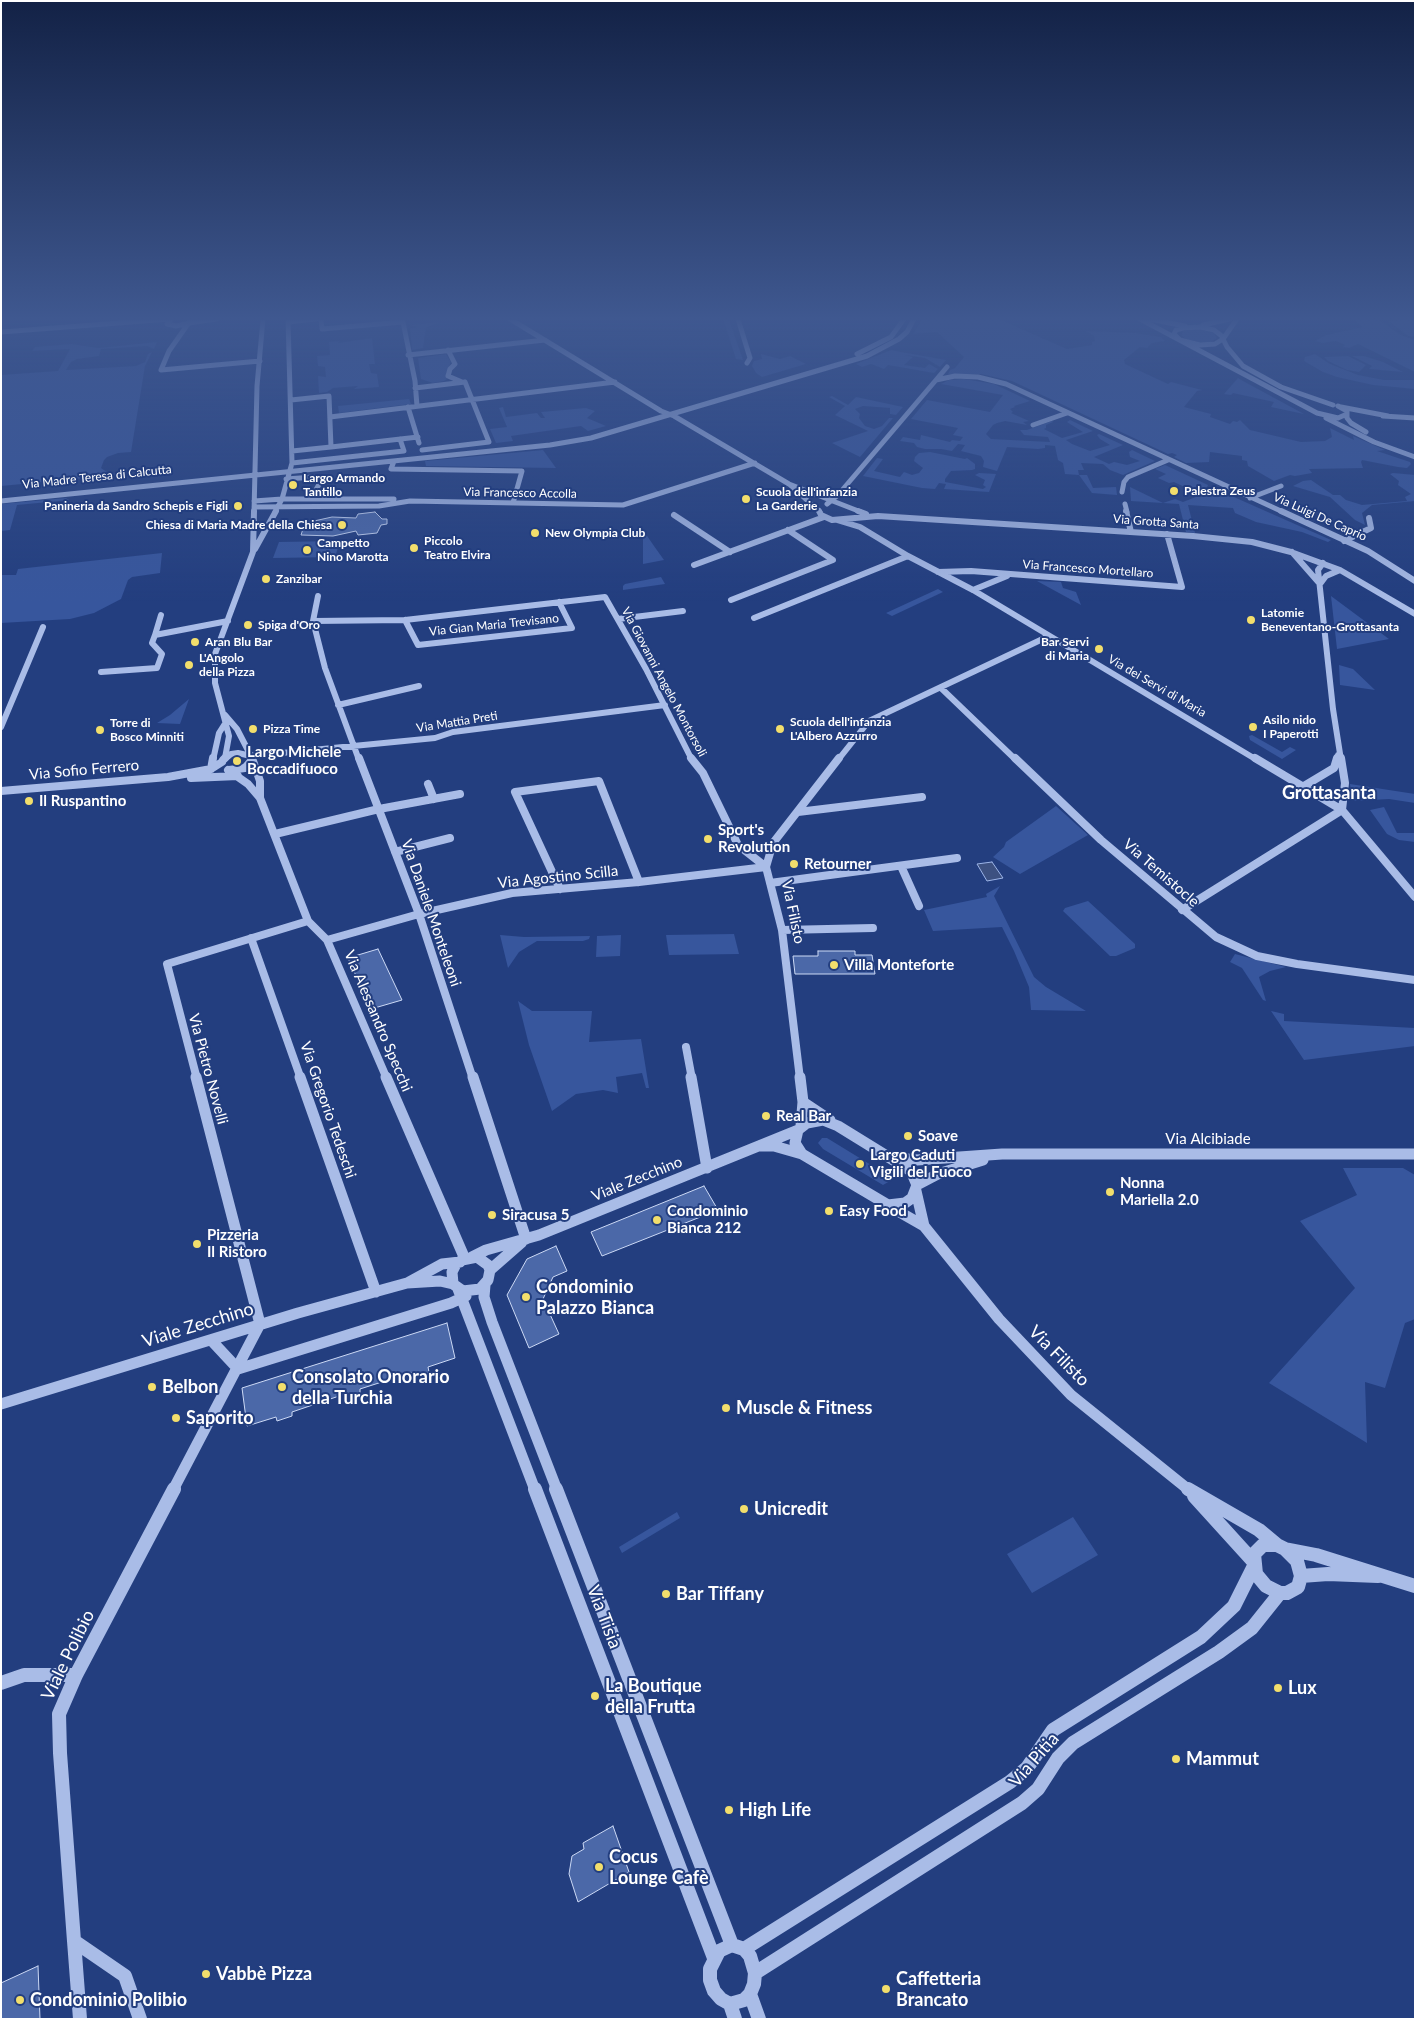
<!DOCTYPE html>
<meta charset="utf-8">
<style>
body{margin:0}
#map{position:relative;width:1416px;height:2020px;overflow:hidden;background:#233e7f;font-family:Lato,sans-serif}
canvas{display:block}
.frame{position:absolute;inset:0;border:2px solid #fff;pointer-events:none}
</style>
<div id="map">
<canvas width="1416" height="2020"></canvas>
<div class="frame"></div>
</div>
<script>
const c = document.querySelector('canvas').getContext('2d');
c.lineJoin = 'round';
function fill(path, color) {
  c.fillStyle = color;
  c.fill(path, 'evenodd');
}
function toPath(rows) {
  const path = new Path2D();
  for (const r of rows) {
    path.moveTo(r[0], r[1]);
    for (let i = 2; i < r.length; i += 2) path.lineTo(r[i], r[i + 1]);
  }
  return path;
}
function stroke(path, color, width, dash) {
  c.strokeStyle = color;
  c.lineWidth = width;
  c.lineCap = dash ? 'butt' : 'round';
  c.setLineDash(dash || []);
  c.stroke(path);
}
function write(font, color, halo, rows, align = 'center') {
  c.font = font + ' Lato,sans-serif';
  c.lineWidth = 4;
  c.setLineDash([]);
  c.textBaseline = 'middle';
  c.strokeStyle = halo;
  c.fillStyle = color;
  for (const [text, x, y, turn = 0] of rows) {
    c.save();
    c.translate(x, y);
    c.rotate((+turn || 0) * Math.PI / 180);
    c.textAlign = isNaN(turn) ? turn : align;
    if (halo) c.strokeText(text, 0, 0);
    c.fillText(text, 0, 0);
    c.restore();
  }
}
fill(toPath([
 [723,319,729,319,743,360,736,359],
 [922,319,999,319,1067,349,1092,345,1092,342,1095,341,1094,336,1086,331,1136,333,1161,337,1165,341,1152,343,1147,348,1140,347,1124,360,1125,364,1168,384,1171,382,1202,390,1197,391,1184,407,1211,414,1210,417,1230,424,1233,421,1237,422,1240,420,1250,430,1301,442,1325,441,1332,437,1330,428,1354,440,1353,436,1385,450,1377,451,1410,462,1411,464,1407,468,1398,467,1362,460,1361,462,1363,468,1309,469,1312,473,1295,476,1290,475,1274,481,1248,466,1247,461,1242,460,1242,456,1210,452,1209,462,1186,463,1174,457,1177,455,1172,453,1168,454,1012,381,981,374,948,374,950,370,955,368,964,357,937,332,913,334],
 [1354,319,1378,319,1401,335,1415,340,1415,372,1358,344,1349,348,1343,347,1345,345,1336,341,1323,343,1315,341,1326,335,1362,327],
 [1411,319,1415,322,1415,337,1408,336,1388,321],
 [440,322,426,328,423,348,412,350,410,328,418,327,409,325],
 [1198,329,1214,333,1217,338,1213,341,1203,343,1186,339,1181,335,1183,331],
 [372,338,375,364,369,364,371,373,377,374,379,387,354,389,358,386,333,388,327,392,319,393,318,376,326,377,325,367,318,366,317,356,330,355,329,342,340,341,338,343],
 [157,342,154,349,147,346,101,349,99,356,77,359,71,362,66,370,136,366,145,362,148,354,152,352,145,366,131,452,118,453,107,457,104,460,101,468,108,473,127,474,1,486,1,375,58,371,70,349,32,351,35,347,72,344,98,348],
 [891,350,901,352,946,360,940,367,925,358,905,355,913,357,904,365,925,368,929,364,938,369,934,373,888,365,884,369,871,364,862,367,856,364],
 [446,354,451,362,446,374,447,379,444,381,433,383,421,379,418,358],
 [761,354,780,359,790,356,806,364,762,377,756,373,752,366,754,361,762,359],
 [1315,354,1330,364,1358,375,1384,380,1415,380,1415,389,1373,385,1337,377,1323,372,1304,361,1305,357],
 [1348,356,1366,365,1359,372,1347,370,1328,361,1324,357],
 [1352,356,1364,356,1383,362,1403,372,1369,369,1372,366],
 [1238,378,1243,381,1304,414,1271,407,1274,402,1233,393,1231,395,1224,394],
 [964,379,994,384,1030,401,1014,406,1015,407,1010,409,1013,412,1011,413,1029,421,1023,422,1027,425,1005,421,997,423,993,425,986,434,991,439,1050,442,1048,437,1024,435,1020,430,1027,430,1052,421,1053,422,1046,425,1046,428,1044,429,1062,438,1083,432,1070,424,1067,422,1070,420,1093,431,1066,440,1072,444,1090,451,1110,445,1100,439,1097,435,1099,434,1123,445,1094,457,1109,464,1114,462,1127,465,1140,461,1130,457,1129,452,1132,450,1155,461,1123,475,1110,470,1103,464,1081,463,1084,470,1078,470,1079,475,1087,475,1093,488,1116,487,1117,495,1092,493,1079,475,1065,474,1063,463,1058,460,1055,446,1045,445,1045,448,1038,449,1007,447,997,471,983,467,984,461,981,456,961,451,965,445,958,444,952,451,941,449,925,449,917,447,914,443,900,441,903,437,920,440,921,435,950,442,952,440,960,441,963,437,953,435,958,428,911,419,927,400,990,412,1003,395,941,384,949,380],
 [832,396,848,405,856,397,903,407,896,415,890,414,890,408,863,406,855,409,860,414,859,418,865,426,874,429,882,426,889,418,893,418,860,457,832,443,868,431,835,415,845,406,829,397],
 [409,399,411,404,339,413,338,406],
 [503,407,506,417,537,413,541,418,545,418,541,412,586,408,595,411,587,418,606,426,588,431,581,426,511,436,513,441,496,443,490,429,507,427,499,408],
 [543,450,556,468,426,466,425,461],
 [930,452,965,459,967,458,975,464,975,469,972,470,951,471,945,479,945,482,983,489,986,487,983,485,985,480,975,475,979,473,996,474,989,492,944,489,946,484,939,483,935,489,922,488,863,476,877,458,883,459,874,471,900,477,904,472,912,475,919,473,923,468,914,461,915,457,919,453],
 [1165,465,1208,485,1207,487,1197,491,1193,491,1174,482,1169,483,1158,478,1166,474,1155,469],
 [1393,473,1415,475,1415,501,1372,505,1362,513,1365,525,1355,520,1330,497,1293,486,1303,481,1311,480,1333,495,1340,495,1346,500,1362,505,1407,501,1405,497,1411,494,1398,485,1399,481,1390,474],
 [1130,487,1163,503,1175,499,1183,502,1214,490,1218,490,1331,540,1328,542,1302,532,1256,522,1235,513,1233,508,1188,505,1195,533,1186,532,1179,504,1131,501],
 [66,498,69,500,17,505,10,530,1,531,1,504],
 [643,530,654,546,664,560,643,564],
 [340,541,335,557,273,558,279,542],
 [162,553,160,573,132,577,128,580,121,599,94,613,70,619,1,623,1,575,16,575,18,569],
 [661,577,665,584,623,590,623,586,625,584],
 [1037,581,1061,582,1063,588,1076,592,1081,605],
 [938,589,943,592,892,616,886,613],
 [1331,596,1389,639,1337,649],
 [1339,665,1353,669,1375,690,1340,685],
 [189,699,180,724,157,723,170,715],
 [1252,735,1282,752,1290,747,1296,750,1282,759,1250,740,1249,736],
 [1350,784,1415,794,1415,803,1389,799,1352,801],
 [1056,806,1088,835,1020,874,993,857,1004,847,1006,842],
 [1384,807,1397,833,1415,833,1415,842,1399,840,1387,834,1370,810],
 [1000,886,994,896,1034,977,1046,987,1086,1011,1031,1010,1029,987,1014,951,1002,927,933,931,924,910,987,897,986,894],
 [1088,901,1135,944,1135,948,1116,956,1110,956,1063,911,1065,908],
 [734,934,739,954,669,955,666,935],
 [500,935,524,937,590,936,589,939,583,941,537,941,519,952,508,968],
 [621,935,620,956,596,957,597,936],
 [1235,954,1286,967,1270,971,1259,977,1266,1001,1263,1000,1242,968,1230,962],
 [518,1001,532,1011,592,1011,589,1042,641,1039,649,1088,646,1088,642,1073,616,1077,618,1093,603,1090,576,1094,552,1111,529,1045],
 [1271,1011,1284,1014,1284,1021,1415,1028,1415,1046,1304,1060],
 [822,1138,827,1138,889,1176,890,1181,883,1185,823,1149,818,1143],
 [1343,1168,1403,1168,1415,1175,1415,1319,1405,1323,1385,1388,1365,1382,1367,1443,1269,1383,1355,1288,1300,1221,1357,1195],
 [677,1512,680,1518,622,1553,619,1547],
 [1073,1517,1098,1555,1032,1593,1007,1554]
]), '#37569d');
const water = toPath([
 [992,862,1003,878,987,881,977,864,992,862]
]);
fill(water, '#3d5181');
stroke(water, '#9db5e8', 1);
const building = toPath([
 [375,512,382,519,387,519,387,524,381,525,377,533,358,535,356,531,333,536,301,535,305,523,332,517,356,518,358,514,375,512],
 [378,949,402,1000,371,1009,348,958,378,949],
 [818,951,855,951,855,955,872,955,875,974,795,974,793,956,818,956,818,951],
 [704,1186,718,1210,602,1256,591,1232,704,1186],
 [556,1246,567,1271,553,1277,543,1299,559,1334,529,1348,507,1295,527,1259,556,1246],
 [447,1323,455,1358,428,1367,429,1372,414,1377,413,1372,360,1389,360,1394,346,1399,345,1394,292,1412,292,1416,277,1421,276,1417,247,1426,242,1388,447,1323],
 [613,1826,629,1872,578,1902,569,1874,572,1856,584,1849,583,1843,613,1826],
 [38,1966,40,2019,1,2019,1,1983,38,1966]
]);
fill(building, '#4b68a8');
stroke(building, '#ccd9f5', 1);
stroke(toPath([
 [171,319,167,324,176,326,189,323,191,319],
 [321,319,322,329,403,322,415,381,417,406],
 [510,319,661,411,674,416,789,484,861,512],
 [738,319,750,358,747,363],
 [1140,319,1317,413,1338,418,1347,414],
 [1149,319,1185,326],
 [1237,319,1223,339,1227,347,1243,366,1281,387,1333,405],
 [289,322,316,319],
 [189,323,217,319],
 [188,324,169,351,161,370,260,361],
 [1203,325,1230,319],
 [1,332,171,319],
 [1223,337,1214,330,1200,327,1183,328,1176,330,1174,334,1180,340,1200,345,1215,344,1223,339],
 [448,350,455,364,450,369,448,376,462,382],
 [857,354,891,337,904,319],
 [408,355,545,340],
 [936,380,947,367],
 [415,388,465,382],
 [291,400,329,396,331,447,292,451],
 [1338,406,1347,411,1347,418,1351,423,1366,432],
 [408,407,419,443],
 [1341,407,1388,416],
 [1383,416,1415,418],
 [330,417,615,382],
 [1326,418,1374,442,1415,457],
 [1033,425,1067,413],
 [331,447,418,437],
 [422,450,489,442,465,382],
 [394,461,391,469,522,471,513,503],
 [292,463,404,451,400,439],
 [286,479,314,477,319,479,321,481,311,498],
 [789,484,820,512],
 [1122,492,1124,482,1128,477,1168,460],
 [1250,498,1281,486],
 [1,501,550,445,591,438,867,356,899,339,907,332,914,319],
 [254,501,282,499,394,499],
 [827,504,838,495,936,380,955,376,978,377,1006,384,1283,512],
 [1125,504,1127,512],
 [254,507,379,506,410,501,623,505,755,463],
 [254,512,257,386,263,319],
 [275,512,282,499,292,463,288,319]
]), '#a9bce7', 5);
stroke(toPath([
 [819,511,821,515,832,520,878,516,1193,536,1252,542,1291,552,1340,570,1415,614],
 [858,511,866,514],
 [1126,511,1131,532],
 [1281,511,1368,551,1415,581],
 [674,515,730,552],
 [837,520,860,527,908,556,973,590,1257,760],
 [1344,541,1371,528,1369,518],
 [255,549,276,511],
 [1292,552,1320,584,1326,576,1340,570],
 [1323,563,1318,570,1333,709,1341,760],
 [694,565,824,517],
 [938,572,971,571,1182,587,1167,534],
 [973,590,1007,576],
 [318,596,313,621,325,668,359,760],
 [731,600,833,560,788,530],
 [754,618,908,556],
 [618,619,683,611],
 [405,620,418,645,572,628,559,602],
 [313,621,405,620,605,597,646,669,692,760],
 [155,635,161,615],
 [101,672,157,668,162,654,152,643,155,635,228,621],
 [941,688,1016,760],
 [338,705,419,686],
 [225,715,237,729,253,760],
 [1,727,43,627],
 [251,756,435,738,453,732,665,705],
 [225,758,229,736,215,683,215,654,253,552,254,511],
 [213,760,219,733,226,722],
 [224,760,231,754,238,753,251,756],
 [838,760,869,721,1049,636],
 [1337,760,1338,755]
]), '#a9bce7', 6);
stroke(toPath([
 [252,758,260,781,260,798],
 [359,758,419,914,473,1079],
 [691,758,703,773,738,845,766,867],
 [1015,758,1101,840,1216,937,1257,956,1297,964,1415,980],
 [1255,758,1342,810,1415,897],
 [223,760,225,758],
 [211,769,213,758],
 [228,770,248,784,260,798,308,921,327,940,387,1079],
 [229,770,245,768,252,760],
 [191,778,238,776],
 [428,784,434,799],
 [1304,786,1334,768,1337,758],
 [1,791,168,777,211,769,222,762],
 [798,812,922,797],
 [275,834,379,809,460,794],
 [395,852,450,838],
 [901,866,919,906],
 [770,883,957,858],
 [560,889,515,792,599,781,639,882],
 [1182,910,1342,810,1345,783,1341,758],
 [782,930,873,928],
 [251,938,301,1079],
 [327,940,419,914,512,893,639,882,766,867],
 [686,1047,692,1079],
 [197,1079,167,964,308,921],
 [800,1079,782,930,766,867,773,843,839,758]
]), '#a9bce7', 8);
stroke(toPath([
 [196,1077,260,1324],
 [300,1077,376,1292],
 [386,1077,465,1259],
 [473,1077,526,1239],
 [691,1077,707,1168],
 [800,1077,803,1102,801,1126],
 [803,1102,830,1120],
 [823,1120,838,1126,911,1171,917,1185,912,1198,905,1203,888,1205,802,1154,795,1143,798,1130,807,1123,823,1120],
 [762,1146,774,1146,802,1154],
 [889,1157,917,1160,1002,1154,1415,1154],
 [917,1185,938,1174,983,1160],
 [916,1191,924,1226,999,1319,1071,1395,1189,1490],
 [889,1206,924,1226],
 [472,1257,486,1250,539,1235,798,1130],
 [477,1257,488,1265,490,1270,488,1280,480,1289,463,1291,453,1284,452,1272,456,1264,462,1260,477,1257],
 [490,1270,522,1242],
 [409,1282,442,1264,460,1262],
 [485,1285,484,1297,492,1322,557,1490],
 [458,1289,535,1490],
 [211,1340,238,1369],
 [238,1369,451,1303,466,1296],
 [1,1404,298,1313,407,1283,440,1281,453,1284],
 [173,1490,260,1324]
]), '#a9bce7', 11);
stroke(toPath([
 [535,1489,714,1958],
 [556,1489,732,1945],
 [1188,1489,1259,1530,1277,1545],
 [1194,1496,1253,1561],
 [1263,1545,1277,1545,1285,1549,1297,1561,1301,1576,1298,1587,1287,1593,1280,1593,1266,1586,1256,1574,1254,1554,1263,1545],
 [1285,1549,1316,1555,1415,1586],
 [1301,1576,1328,1574,1378,1576],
 [1,1683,24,1675,76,1675],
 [74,1941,80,2019],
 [732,1945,744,1949,750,1956,755,1973,754,1984,750,1994,744,2000,730,2004,721,1999,714,1991,710,1980,710,1969,719,1951,732,1945],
 [744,1949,1010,1782,1027,1768,1053,1730,1201,1637,1234,1606,1254,1566],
 [755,1973,1022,1803,1038,1789,1058,1758,1073,1743,1219,1652,1252,1628,1280,1593],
 [750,1994,759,2019],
 [730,2004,735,2019],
 [140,2019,125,1976,74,1941,60,1753,59,1714,76,1675,174,1489]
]), '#a9bce7', 14);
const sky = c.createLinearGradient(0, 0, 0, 602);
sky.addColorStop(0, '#132246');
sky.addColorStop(0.53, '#3f5890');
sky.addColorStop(1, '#3f589000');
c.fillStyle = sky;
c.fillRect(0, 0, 1416, 602);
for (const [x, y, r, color] of [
 [293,485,5,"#f2de6c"],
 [1174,491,5,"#f2de6c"],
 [746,499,5,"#f2de6c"],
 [238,506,5,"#f2de6c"],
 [342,525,5,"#f2de6c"],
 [535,533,5,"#f2de6c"],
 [414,548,5,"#f2de6c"],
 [307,550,5,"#f2de6c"],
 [266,579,5,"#f2de6c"],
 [1251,620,5,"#f2de6c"],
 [248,625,5,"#f2de6c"],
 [195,642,5,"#f2de6c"],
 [1099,649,5,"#f2de6c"],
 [189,665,5,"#f2de6c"],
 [1253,727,5,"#f2de6c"],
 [253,729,5,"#f2de6c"],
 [780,729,5,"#f2de6c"],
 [100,730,5,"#f2de6c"],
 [237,761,5,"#f2de6c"],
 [29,801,5,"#f2de6c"],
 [708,839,5,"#f2de6c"],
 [794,864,5,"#f2de6c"],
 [834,965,5,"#f2de6c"],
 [766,1116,5,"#f2de6c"],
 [908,1136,5,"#f2de6c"],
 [860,1164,5,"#f2de6c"],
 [1110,1192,5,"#f2de6c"],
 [829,1211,5,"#f2de6c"],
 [492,1215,5,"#f2de6c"],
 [657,1220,5,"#f2de6c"],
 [197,1244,5,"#f2de6c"],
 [526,1297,5,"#f2de6c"],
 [152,1387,5,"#f2de6c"],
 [282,1387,5,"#f2de6c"],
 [726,1408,5,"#f2de6c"],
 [176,1418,5,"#f2de6c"],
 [744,1509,5,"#f2de6c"],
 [666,1594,5,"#f2de6c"],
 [1278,1688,5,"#f2de6c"],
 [595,1696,5,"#f2de6c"],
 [1176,1759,5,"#f2de6c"],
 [729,1810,5,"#f2de6c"],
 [599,1867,5,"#f2de6c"],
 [206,1974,5,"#f2de6c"],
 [886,1989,5,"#f2de6c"],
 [20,2000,5,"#f2de6c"]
]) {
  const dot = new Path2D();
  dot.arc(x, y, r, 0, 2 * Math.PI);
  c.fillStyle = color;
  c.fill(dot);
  stroke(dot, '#233e7f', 2);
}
write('12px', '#fff', '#233e7f', [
 ["Via Madre Teresa di Calcutta",97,477,-6],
 ["Via Francesco Accolla",520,493,1],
 ["Via Luigi De Caprio",1320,517,24],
 ["Via Grotta Santa",1156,522,4],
 ["Via Francesco Mortellaro",1088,569,4],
 ["Via Gian Maria Trevisano",494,625,-6],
 ["Via Giovanni Angelo Montorsoli",664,682,62],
 ["Via dei Servi di Maria",1157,686,30],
 ["Via Mattia Preti",457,722,-9]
]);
write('bold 12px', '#fff', '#233e7f', [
 ["Largo Armando",303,478],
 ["Tantillo",303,492],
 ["Palestra Zeus",1184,491],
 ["Scuola dell'infanzia",756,492],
 ["La Garderie",756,506],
 ["Panineria da Sandro Schepis e Figli",228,506,"right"],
 ["Chiesa di Maria Madre della Chiesa",332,525,"right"],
 ["New Olympia Club",545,533],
 ["Piccolo",424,541],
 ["Teatro Elvira",424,555],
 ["Campetto",317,543],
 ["Nino Marotta",317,557],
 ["Zanzibar",276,579],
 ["Latomie",1261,613],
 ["Beneventano-Grottasanta",1261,627],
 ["Spiga d'Oro",258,625],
 ["Aran Blu Bar",205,642],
 ["Bar Servi",1089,642,"right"],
 ["di Maria",1089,656,"right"],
 ["L'Angolo",199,658],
 ["della Pizza",199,672],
 ["Asilo nido",1263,720],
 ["I Paperotti",1263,734],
 ["Scuola dell'infanzia",790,722],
 ["L'Albero Azzurro",790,736],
 ["Torre di",110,723],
 ["Bosco Minniti",110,737],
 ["Pizza Time",263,729]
], 'left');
write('bold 15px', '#fff', '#233e7f', [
 ["Largo Michele",247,752],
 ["Boccadifuoco",247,769],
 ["Il Ruspantino",39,801],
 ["Sport's",718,830],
 ["Revolution",718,847],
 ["Retourner",804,864],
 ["Villa Monteforte",844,965],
 ["Real Bar",776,1116],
 ["Soave",918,1136],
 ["Largo Caduti",870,1155],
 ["Vigili del Fuoco",870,1172],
 ["Nonna",1120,1183],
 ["Mariella 2.0",1120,1200],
 ["Condominio",667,1211],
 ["Bianca 212",667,1228],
 ["Easy Food",839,1211],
 ["Siracusa 5",502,1215],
 ["Pizzeria",207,1235],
 ["Il Ristoro",207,1252]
], 'left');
write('15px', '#fff', '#233e7f', [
 ["Via Sofio Ferrero",84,770,-5],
 ["Via Temistocle",1161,873,41],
 ["Via Agostino Scilla",558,877,-6],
 ["Via Filisto",793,912,78],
 ["Via Daniele Monteleoni",431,913,71],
 ["Via Alessandro Specchi",378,1021,67],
 ["Via Pietro Novelli",208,1069,75],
 ["Via Gregorio Tedeschi",328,1110,71],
 ["Via Alcibiade",1208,1139],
 ["Viale Zecchino",637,1179,-22]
]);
write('bold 18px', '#fff', '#233e7f', [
 ["Grottasanta",1329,793]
]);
write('bold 18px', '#fff', '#233e7f', [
 ["Condominio",536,1287],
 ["Palazzo Bianca",536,1308],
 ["Consolato Onorario",292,1377],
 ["della Turchia",292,1398],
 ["Belbon",162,1387],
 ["Muscle & Fitness",736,1408],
 ["Saporito",186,1418],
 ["Unicredit",754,1509],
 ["Bar Tiffany",676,1594],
 ["La Boutique",605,1686],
 ["della Frutta",605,1707],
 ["Lux",1288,1688],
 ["Mammut",1186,1759],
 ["High Life",739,1810],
 ["Cocus",609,1857],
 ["Lounge Cafè",609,1878],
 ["Vabbè Pizza",216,1974],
 ["Caffetteria",896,1979],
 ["Brancato",896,2000],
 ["Condominio Polibio",30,2000]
], 'left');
write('18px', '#fff', '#233e7f', [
 ["Viale Zecchino",198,1325,-17],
 ["Via Filisto",1059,1356,45],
 ["Via Tisia",604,1617,69],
 ["Viale Polibio",68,1655,-64],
 ["Via Pitia",1034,1760,-49]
]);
</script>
